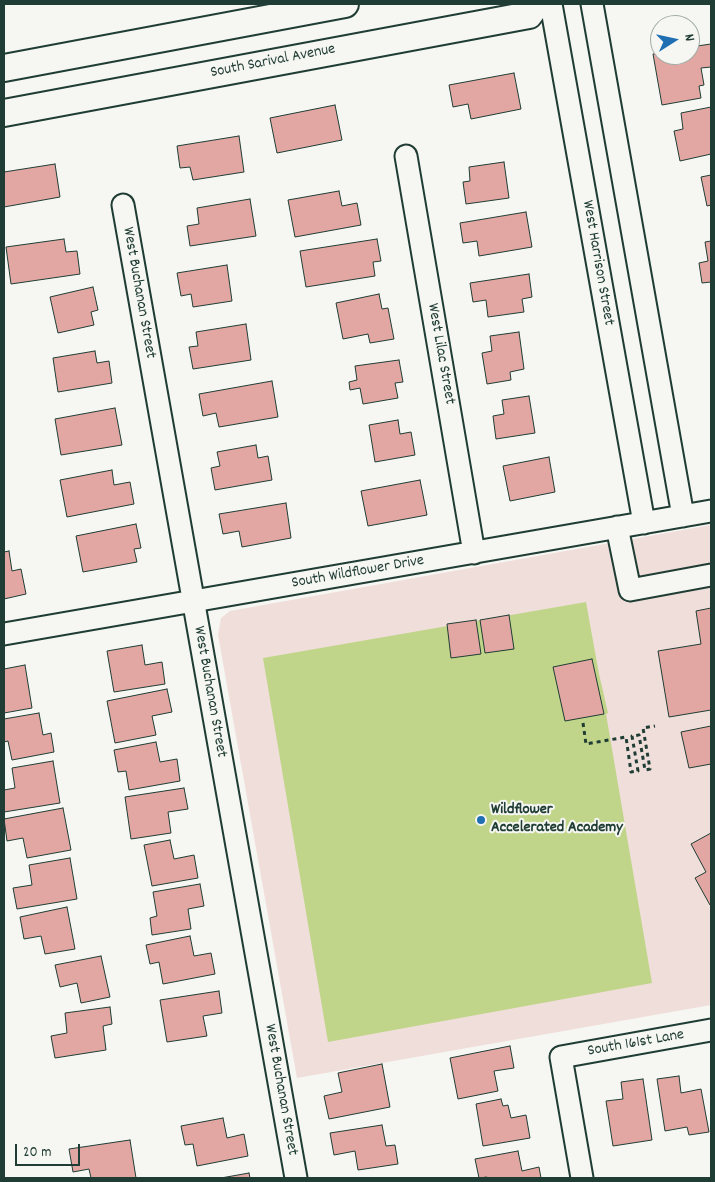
<!DOCTYPE html>
<style>
body{margin:0}
#map{position:relative;width:715px;height:1182px;overflow:hidden;background:#f6f6f2;font-family:Dekko,sans-serif}
canvas{display:block}
.frame{position:absolute;inset:0;border:5px solid #1f3d34;pointer-events:none}
.north{position:absolute;left:650px;top:15px;width:50px;height:50px;box-sizing:border-box;background:#f6f6f2;border:1px solid #a0aca6;border-radius:50%;rotate:80deg;font-size:14px;font-weight:700;line-height:20px;text-align:center;color:#1f3d34}
.north::after{content:'';display:block;margin:auto;width:18px;height:22px;background:#1f6fb2;clip-path:polygon(50% 0,100% 100%,50% 72%,0 100%)}
.scale{position:absolute;left:15px;top:1144px;width:65px;height:22px;box-sizing:border-box;border:2px solid #1f3d34;border-top:0;padding-left:6px;font-size:15px;line-height:18px;white-space:nowrap;color:#1f3d34;-webkit-text-stroke:4px #f6f6f2;paint-order:stroke}
</style>
<div id="map">
<canvas width="715" height="1182"></canvas>
<div class="frame"></div>
<div class="north">N</div>
<div class="scale">20 m</div>
</div>
<script>
const c = document.querySelector('canvas').getContext('2d');
c.lineJoin = 'round';
function fill(path, color) {
  c.fillStyle = color;
  c.fill(path, 'evenodd');
}
function toPath(rows) {
  const path = new Path2D();
  for (const r of rows) {
    path.moveTo(r[0], r[1]);
    for (let i = 2; i < r.length; i += 2) path.lineTo(r[i], r[i + 1]);
  }
  return path;
}
function stroke(path, color, width, dash) {
  c.strokeStyle = color;
  c.lineWidth = width;
  c.lineCap = dash ? 'butt' : 'round';
  c.setLineDash(dash || []);
  c.stroke(path);
}
function write(font, color, halo, rows, align = 'center') {
  c.font = font + ' Dekko,sans-serif';
  c.lineWidth = 4;
  c.setLineDash([]);
  c.textBaseline = 'middle';
  c.strokeStyle = halo;
  c.fillStyle = color;
  for (const [text, x, y, turn = 0] of rows) {
    c.save();
    c.translate(x, y);
    c.rotate((+turn || 0) * Math.PI / 180);
    c.textAlign = isNaN(turn) ? turn : align;
    if (halo) c.strokeText(text, 0, 0);
    c.fillText(text, 0, 0);
    c.restore();
  }
}
fill(toPath([
 [711,525,711,1005,297,1078,218,635,221,618,230,611,241,609]
]), '#f0deda');
fill(toPath([
 [586,602,599,674,608,713,606,714,652,983,328,1042,263,658]
]), '#c1d58a');
const building = toPath([
 [711,44,711,67,701,68,704,85,699,86,701,98,662,105,653,54,660,53,660,55,690,55,690,47,711,44],
 [514,73,521,109,471,119,468,104,453,107,449,85,514,73],
 [335,105,342,140,277,153,270,118,335,105],
 [711,107,711,154,680,161,674,131,683,129,681,113,711,107],
 [239,136,244,172,193,180,190,167,180,168,177,146,239,136],
 [504,162,509,198,466,204,463,182,470,181,469,167,504,162],
 [55,164,60,197,4,207,4,172,55,164],
 [711,175,711,205,707,206,701,177,711,175],
 [339,191,342,206,357,203,361,225,295,237,288,200,339,191],
 [250,199,256,236,190,246,187,226,199,224,197,208,250,199],
 [526,212,532,247,479,256,477,241,463,243,460,223,526,212],
 [64,239,66,252,77,251,80,274,11,284,6,247,64,239],
 [377,239,381,261,373,262,375,276,306,287,300,251,377,239],
 [711,241,711,282,702,283,699,263,708,261,705,242,711,241],
 [227,265,232,301,193,307,191,294,181,296,177,273,227,265],
 [529,274,532,297,522,299,524,312,488,317,486,300,473,302,470,283,529,274],
 [93,287,98,310,91,312,94,325,58,333,50,297,93,287],
 [379,294,382,309,388,308,394,339,370,343,368,334,343,339,336,303,379,294],
 [246,324,251,360,193,369,189,347,198,346,196,332,246,324],
 [519,332,524,369,510,372,511,380,487,384,482,353,492,351,490,336,519,332],
 [95,351,97,363,109,361,112,383,58,392,53,358,95,351],
 [399,360,403,382,395,383,398,398,363,404,360,388,350,390,349,382,357,380,355,366,399,360],
 [272,381,278,417,219,427,216,413,203,416,199,394,272,381],
 [529,396,535,433,496,439,493,416,504,414,502,400,529,396],
 [115,408,122,445,61,455,55,419,115,408],
 [398,420,400,434,411,432,415,455,375,462,369,425,398,420],
 [256,445,258,458,268,456,272,480,215,490,211,468,220,466,217,452,256,445],
 [549,457,555,492,510,501,503,466,549,457],
 [112,470,114,485,130,482,134,504,67,517,60,480,112,470],
 [420,480,427,515,368,526,361,491,420,480],
 [286,503,291,538,242,547,239,531,223,534,219,514,286,503],
 [136,524,141,548,134,549,137,562,83,572,76,536,136,524],
 [9,551,12,571,21,569,26,594,4,599,4,552,9,551],
 [711,608,711,710,669,717,658,651,701,644,696,611,711,608],
 [509,615,514,649,485,653,480,620,509,615],
 [476,620,481,654,451,658,447,624,476,620],
 [142,645,145,665,162,662,165,684,114,692,107,651,142,645],
 [592,659,604,714,565,721,553,667,592,659],
 [25,665,32,708,4,713,4,669,25,665],
 [167,689,172,712,152,716,156,735,115,743,107,701,167,689],
 [39,713,43,735,51,733,54,752,12,760,8,741,4,742,4,719,39,713],
 [711,726,711,764,689,768,681,732,711,726],
 [156,742,160,762,177,759,180,781,129,790,126,771,118,772,114,750,156,742],
 [53,761,60,803,4,812,4,790,15,788,12,768,53,761],
 [184,788,188,809,168,812,171,833,131,839,125,797,184,788],
 [63,808,71,850,27,858,23,838,7,841,4,819,63,808],
 [711,833,711,904,710,905,695,878,706,872,691,844,711,833],
 [170,840,174,859,194,855,198,878,152,886,144,845,170,840],
 [70,858,77,899,17,909,13,888,32,885,29,865,70,858],
 [200,884,204,906,188,909,191,929,152,935,150,918,157,916,153,892,200,884],
 [67,907,75,949,45,954,41,936,24,939,20,917,67,907],
 [190,936,194,956,211,953,215,974,163,984,159,962,150,964,146,945,190,936],
 [101,956,110,997,81,1003,77,983,60,987,55,965,101,956],
 [219,991,222,1013,203,1016,207,1036,167,1042,160,1000,219,991],
 [110,1007,112,1024,103,1026,106,1050,55,1058,51,1036,67,1033,65,1013,110,1007],
 [510,1046,514,1068,494,1071,498,1091,458,1099,450,1058,510,1046],
 [382,1064,390,1107,329,1119,324,1096,342,1092,338,1073,382,1064],
 [679,1076,681,1093,701,1089,709,1132,689,1135,687,1127,665,1131,657,1079,679,1076],
 [643,1079,652,1140,613,1146,606,1101,623,1099,621,1082,643,1079],
 [501,1099,503,1106,508,1105,511,1118,526,1115,530,1138,483,1146,476,1104,501,1099],
 [223,1118,227,1138,244,1134,248,1156,197,1166,193,1144,185,1145,181,1126,223,1118],
 [382,1125,386,1146,395,1145,398,1164,358,1170,355,1151,334,1155,330,1133,382,1125],
 [130,1140,136,1178,91,1178,89,1169,73,1172,69,1149,130,1140],
 [518,1151,522,1171,539,1167,541,1178,487,1178,487,1177,479,1178,475,1159,518,1151],
 [249,1173,250,1178,221,1178,249,1173]
]);
fill(building, '#e2a7a2');
stroke(building, '#1f3d34', 1);
const minor = toPath([
 [551,4,644,523],
 [592,4,683,516],
 [406,156,474,553],
 [123,205,296,1178],
 [617,527,630,590,711,575],
 [4,634,711,511],
 [582,1178,561,1057,711,1030]
]);
const major = toPath([
 [4,68,345,4],
 [4,113,529,15,537,4]
]);
stroke(minor, '#1f3d34', 25);
stroke(major, '#1f3d34', 30);
stroke(toPath([
 [583,723,586,744,626,737,631,772,638,771,632,736,639,735,645,770,650,769,643,728,655,726]
]), '#1f3d34', 3, [4, 4]);
stroke(minor, '#f6f6f2', 21);
stroke(major, '#f6f6f2', 26);
for (const [x, y, r, color] of [
 [481,820,5,"#1f6fb2"]
]) {
  const dot = new Path2D();
  dot.arc(x, y, r, 0, 2 * Math.PI);
  c.fillStyle = color;
  c.fill(dot);
  stroke(dot, '#f6f6f2', 2);
}
write('16px', '#1f3d34', '#f6f6f2', [
 ["South Sarival Avenue",273,62,-11],
 ["West Harrison Street",597,263,80],
 ["West Buchanan Street",138,293,80],
 ["West Lilac Street",440,354,80],
 ["South Wildflower Drive",358,573,-10],
 ["West Buchanan Street",209,692,80],
 ["South 161st Lane",636,1044,-10],
 ["West Buchanan Street",280,1090,80]
]);
write('bold 16px', '#1f3d34', '#f6f6f2', [
 ["Wildflower",491,811],
 ["Accelerated Academy",491,829]
], 'left');
</script>
